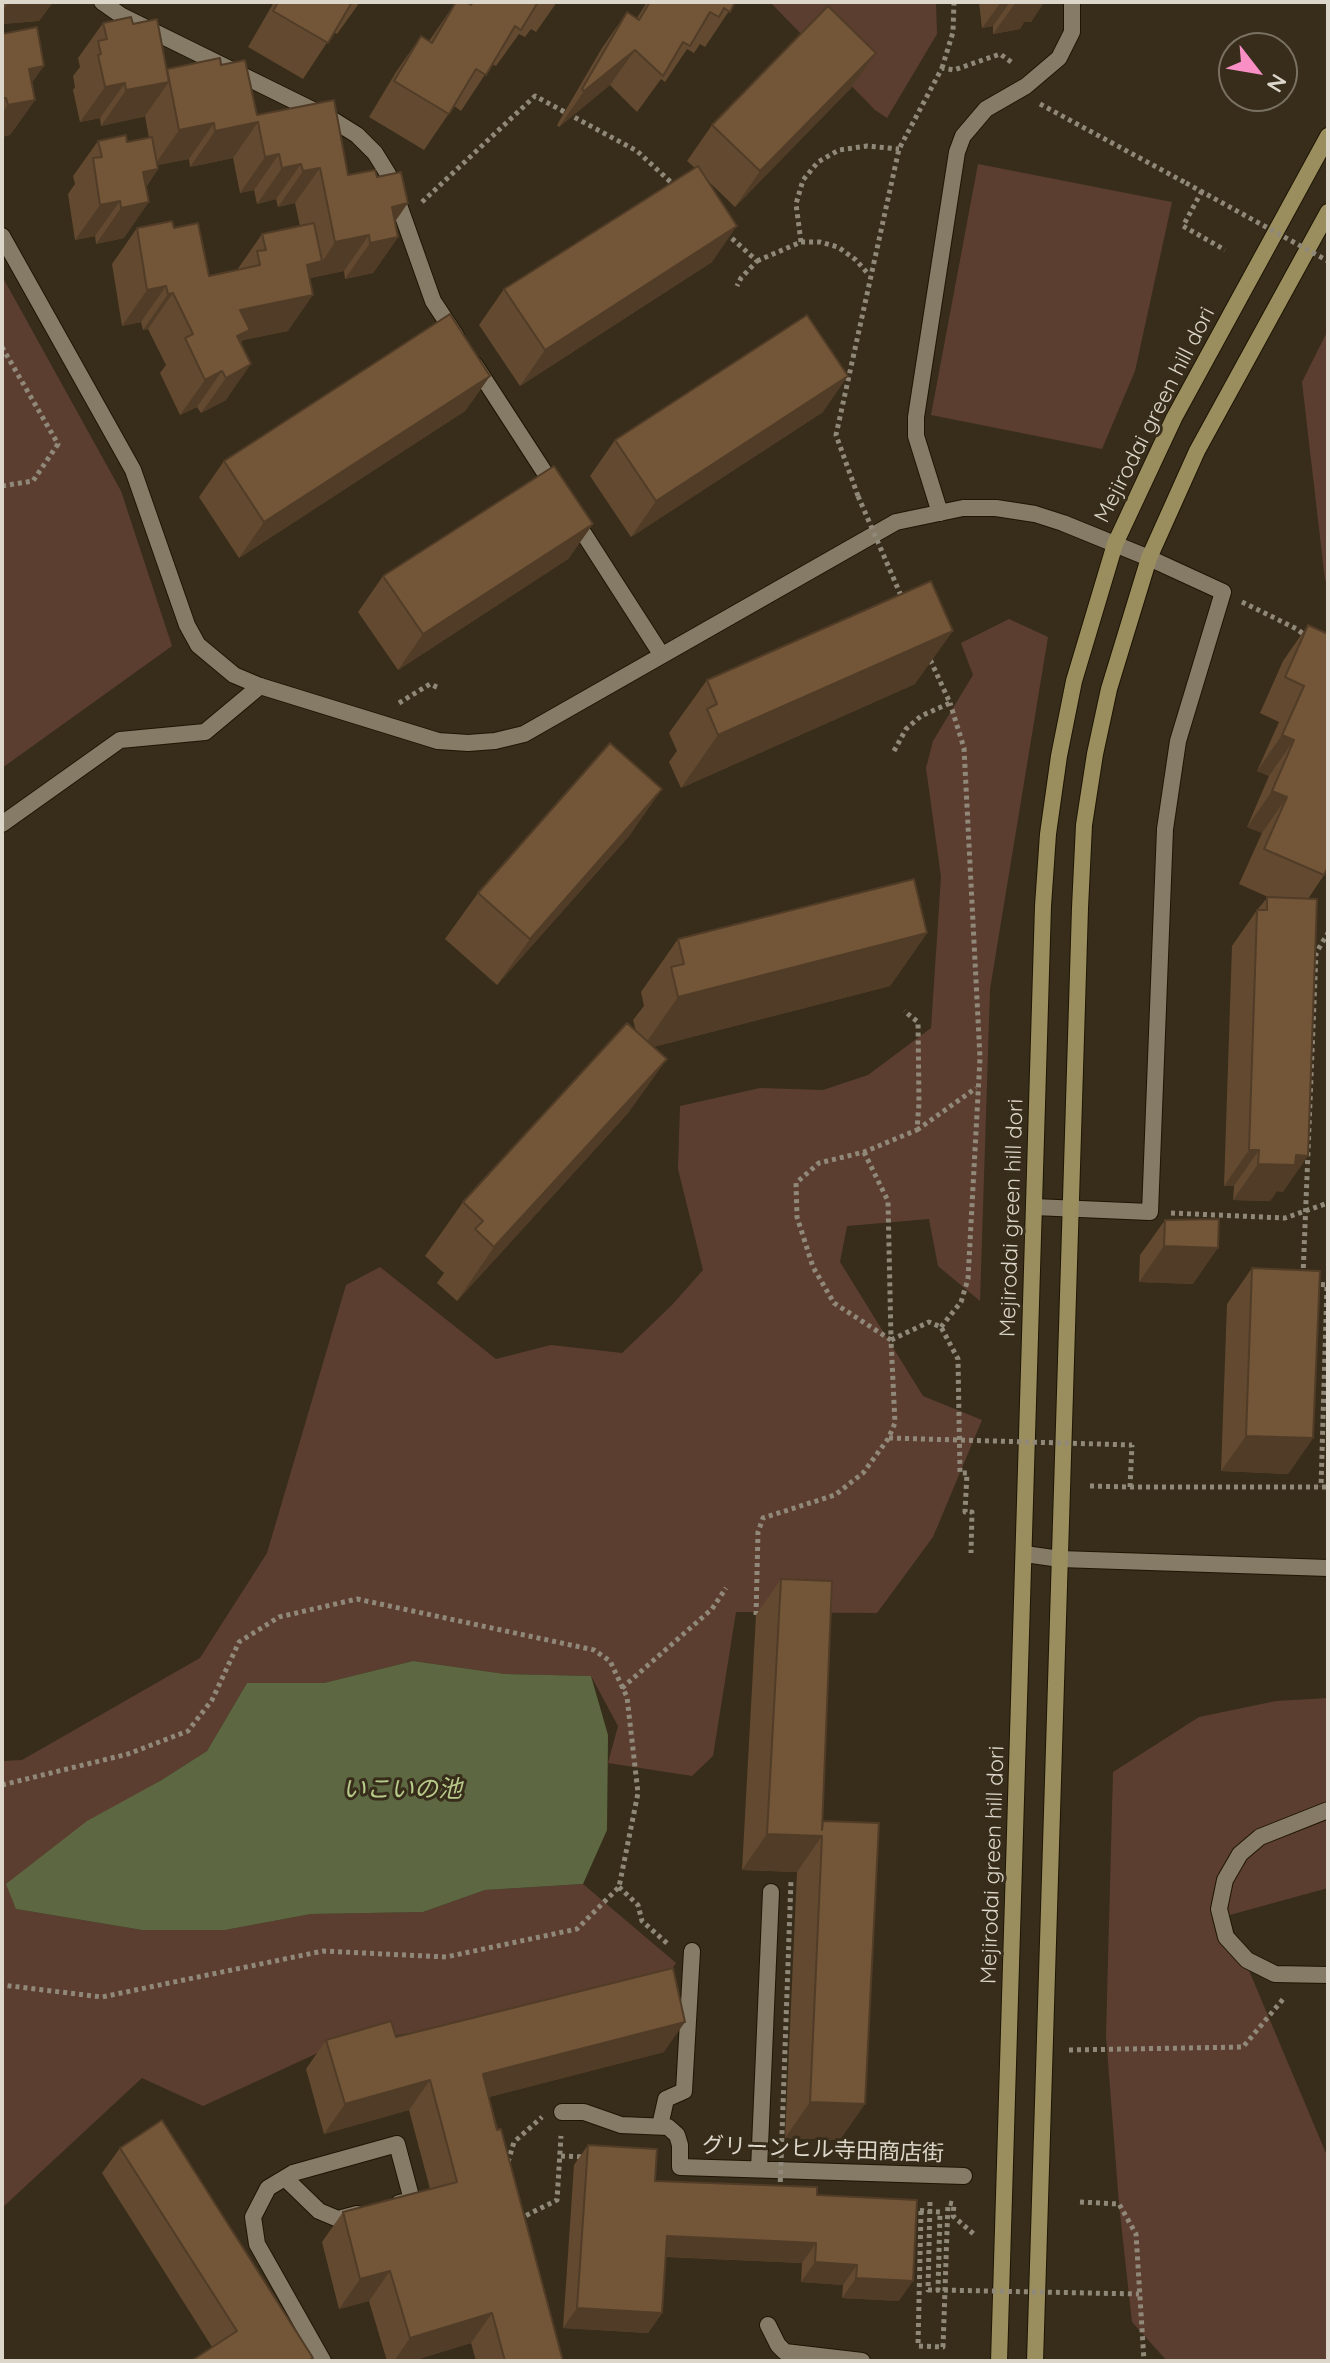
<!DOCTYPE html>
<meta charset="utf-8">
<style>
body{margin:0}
#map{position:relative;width:1330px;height:2363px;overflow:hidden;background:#372d1a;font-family:Quicksand,sans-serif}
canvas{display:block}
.frame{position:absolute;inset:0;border:4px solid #ddd7cb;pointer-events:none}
.north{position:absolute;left:1218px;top:32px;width:80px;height:80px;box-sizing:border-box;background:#372d1a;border:2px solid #797161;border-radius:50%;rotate:121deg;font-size:22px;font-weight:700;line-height:32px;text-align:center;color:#ddd7cb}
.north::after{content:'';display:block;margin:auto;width:28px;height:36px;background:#fa8fc6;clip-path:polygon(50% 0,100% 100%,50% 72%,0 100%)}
</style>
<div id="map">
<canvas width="1330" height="2363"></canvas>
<div class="frame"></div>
<div class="north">N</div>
</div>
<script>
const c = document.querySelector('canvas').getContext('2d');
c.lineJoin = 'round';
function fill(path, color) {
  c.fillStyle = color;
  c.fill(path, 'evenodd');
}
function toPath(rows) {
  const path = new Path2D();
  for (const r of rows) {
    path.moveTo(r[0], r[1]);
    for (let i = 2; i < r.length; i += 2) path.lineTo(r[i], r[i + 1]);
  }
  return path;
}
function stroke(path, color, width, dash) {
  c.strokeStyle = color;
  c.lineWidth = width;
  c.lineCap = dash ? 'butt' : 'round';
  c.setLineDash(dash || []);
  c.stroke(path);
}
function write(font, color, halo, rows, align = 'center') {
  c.font = font + ' Quicksand,"Noto Sans JP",sans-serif';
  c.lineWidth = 6;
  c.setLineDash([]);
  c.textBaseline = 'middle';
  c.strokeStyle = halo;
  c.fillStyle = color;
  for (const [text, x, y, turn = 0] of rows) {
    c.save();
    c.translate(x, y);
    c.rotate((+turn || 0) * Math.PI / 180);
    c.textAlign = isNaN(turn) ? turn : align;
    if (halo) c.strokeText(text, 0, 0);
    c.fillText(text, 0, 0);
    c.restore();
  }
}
fill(toPath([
 [770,2,936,2,937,34,887,118,875,110],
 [978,164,1172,202,1135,371,1102,449,931,415],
 [2,276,121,491,172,646,2,768],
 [1328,330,1328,583,1325,580,1302,382],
 [1009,619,1048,637,990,989,980,1301,938,1266,929,1219,847,1226,840,1262,923,1396,982,1420,933,1537,877,1613,736,1612,713,1756,692,1776,608,1763,618,1726,591,1676,505,1674,413,1661,324,1683,247,1683,207,1751,160,1781,16,1909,142,1930,225,1930,311,1914,423,1912,485,1890,583,1884,676,1963,652,1998,390,2036,374,2027,203,2106,142,2078,2,2208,2,1761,22,1760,200,1658,267,1553,346,1285,380,1267,496,1359,551,1345,622,1353,672,1305,703,1270,678,1169,680,1106,760,1088,823,1090,868,1075,931,1028,941,877,926,768,933,741,973,675,961,643],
 [1328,1698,1328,1888,1226,1916,1328,2158,1328,2361,1167,2361,1132,2322,1119,2204,1106,2036,1113,1772,1199,1717,1276,1701]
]), '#5c3e30');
fill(toPath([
 [413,1661,505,1674,591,1676,608,1735,607,1830,583,1884,485,1890,423,1912,311,1914,225,1930,142,1930,16,1909,6,1884,87,1821,160,1781,207,1751,247,1683,324,1683]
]), '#5d6842');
const lane = toPath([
 [2,824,120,740,205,732,260,686],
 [1034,1207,1150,1212,1165,829,1178,741,1223,592,1149,558],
 [285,2178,319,2211,338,2219,357,2214],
 [768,2325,778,2345,785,2352,862,2361],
 [323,2361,257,2244,253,2217,268,2188,293,2173,397,2144,412,2200,399,2203]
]);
const street = toPath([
 [102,2,122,16,333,120,357,135,375,153,388,174,433,301,456,336],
 [2,236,133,470,187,625,198,645,234,675,260,686,438,741,468,743,495,741,524,734,896,522,963,508,996,508,1035,514,1063,523,1149,558],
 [475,365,556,490],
 [940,513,916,436,916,417,957,152,963,136,986,109,1026,86,1059,58,1072,32,1072,2],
 [575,520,661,654],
 [1025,1554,1060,1559,1328,1568],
 [1328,1810,1260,1837,1240,1854,1225,1880,1219,1909,1226,1937,1247,1960,1275,1974,1328,1975],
 [562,2112,584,2112,621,2125,668,2127,677,2135,680,2145,680,2167,964,2176],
 [660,2126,666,2099,684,2091,692,1951],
 [759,2169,771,1892]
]);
const secondary = toPath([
 [999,2361,1043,906,1048,834,1059,756,1074,681,1115,544,1174,418,1328,136],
 [1035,2361,1080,908,1084,825,1095,754,1109,689,1149,558,1197,451,1328,212]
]);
stroke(lane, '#1e1504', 18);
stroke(street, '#1e1504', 18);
stroke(secondary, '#1e1504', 18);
stroke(toPath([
 [942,68,953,32,954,2],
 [1040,104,1186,183],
 [1202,191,1183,226,1225,250],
 [422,202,535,96,637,151,675,186],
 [726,233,757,261,741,278,737,286],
 [801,242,796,204,803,180,818,162,839,150,867,146,899,149],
 [757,261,801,242,820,242,838,247,856,260,869,275],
 [2,347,58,444,33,481,2,486],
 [858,496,836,435,899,149,942,68,954,70,1000,54,1014,64],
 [1242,602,1297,629,1307,637],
 [399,703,430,684,439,688],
 [894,751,906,729,921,716,950,703,929,657],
 [917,1130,976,1088],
 [864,1152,888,1201,891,1339],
 [1171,1213,1285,1218,1328,1203],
 [1303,1276,1316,953,1328,933],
 [1313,1284,1327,1285,1321,1487],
 [941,1327,961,1302,968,1279,980,1058,964,748,950,703],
 [891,1340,834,1303,813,1267,797,1217,796,1183,819,1163,864,1152,917,1130,919,1103,918,1022,904,1011],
 [1090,1486,1130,1487,1132,1445],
 [1130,1487,1328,1487],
 [756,1615,758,1532,763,1518,835,1495,863,1473,888,1439,895,1423,891,1340,929,1322,941,1327,958,1359,960,1473,967,1473,965,1512,972,1512,971,1553],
 [622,1688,712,1609,726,1588],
 [2,1785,128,1754,188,1731,212,1700,239,1642,279,1617,357,1599,594,1650,610,1661,627,1697,638,1793,619,1887,577,1929,446,1957,323,1951,102,1997,2,1985],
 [619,1887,638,1905,642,1921,669,1945],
 [1069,2050,1243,2047,1284,1998],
 [508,2162,514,2142,542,2117],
 [930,2202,928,2290,938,2290],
 [1080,2202,1119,2204,1136,2234,1144,2361],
 [949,2203,954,2204,953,2216,976,2236],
 [921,2211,918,2346,943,2347,948,2203],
 [519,2219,557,2200,561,2136]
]), '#908879', 5, [4, 4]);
stroke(lane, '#867b66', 16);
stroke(street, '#867b66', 16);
stroke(secondary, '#9a8e5f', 16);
stroke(toPath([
 [1186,183,1328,261],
 [858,496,902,598],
 [889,1438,1132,1445],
 [561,2156,584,2157],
 [780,2190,791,1880],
 [912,2210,940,2212,938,2290,1139,2294]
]), '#908879', 5, [4, 4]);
fill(toPath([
 [2,2,53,2,39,21,2,24],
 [274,2,360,2,337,34,334,32,303,79,248,47],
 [456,2,468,3,469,2,557,2,536,32,531,29,525,37,519,34,496,66,492,64,461,111,454,106,424,150,369,117,396,72,421,36,429,41],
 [647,2,735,2,705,47,700,44,694,53,687,49,665,82,661,79,637,112,610,85,559,127,557,125,602,48,627,12,637,18],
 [979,2,1044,2,1031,22,1024,22,1020,29,993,34,993,26,982,28],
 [103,23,133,24,167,70,221,65,257,115,348,175,377,177,395,221,398,237,373,273,345,279,344,271,310,278,288,331,243,340,240,344,226,400,201,413,197,407,180,415,160,373,166,365,148,329,143,330,141,322,122,326,112,264,137,228,174,228,209,276,237,270,262,234,300,226,295,203,278,207,276,199,257,204,254,190,240,193,233,158,190,167,189,159,157,165,158,169,146,187,124,238,96,244,95,236,75,240,68,194,75,184,73,176,98,141,127,142,149,138,145,116,101,126,100,118,80,122,73,90,75,87,73,76,80,67,78,58],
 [2,34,32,83,35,100,10,135,2,137],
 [876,53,851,88,735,207,705,178,712,262,520,386,479,325,504,289,695,168,687,161,712,125],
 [490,376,465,411,239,558,199,497,224,461],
 [823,412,631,537,590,476,615,440],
 [593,524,568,559,398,670,358,612,383,576],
 [1308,625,1324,875,1308,899,1283,1192,1277,1191,1270,1201,1233,1200,1234,1186,1224,1186,1232,946,1257,910,1268,897,1239,884,1262,833,1247,827,1269,776,1257,771,1279,722,1260,713,1283,661],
 [707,680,915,684,681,788,669,762,677,751,669,733],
 [630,835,497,985,445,939,478,893],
 [927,933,890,986,653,1047,629,1112,457,1301,437,1283,444,1273,425,1256,463,1202,636,1031,633,1020,644,1006,641,992,678,939],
 [1165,1220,1193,1284,1139,1282,1140,1255],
 [1252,1268,1313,1438,1288,1474,1221,1471,1227,1304],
 [781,1579,823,1821,840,2140,785,2138,797,1872,742,1870,756,1615],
 [396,2037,664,2052,489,2097,563,2361,476,2361,471,2343,412,2361,387,2361,369,2301,339,2309,322,2242,343,2212,430,2189,409,2110,324,2134,306,2069,326,2040],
 [588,2145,655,2181,817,2195,899,2301,842,2298,843,2285,801,2282,802,2263,666,2257,662,2313,648,2333,563,2328,574,2165],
 [120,2148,313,2358,311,2361,191,2361,212,2347,102,2173]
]), '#634930');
fill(toPath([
 [9,2,53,2,39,21,2,24,2,11],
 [1001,2,1010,2,993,26,982,28],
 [1016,2,1044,2,1031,22,1024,22,1020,29,993,34],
 [635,50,610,85,559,127,584,91],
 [876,53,851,88,735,207,760,171],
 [44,66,19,101,29,69],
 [169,82,144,117,101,126,126,90],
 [125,83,100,118,80,122,105,87],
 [35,100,10,135,2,137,2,113,8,105],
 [258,122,233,158,190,167,215,131],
 [214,123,189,159,154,166,179,130],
 [279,154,254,190,240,193,265,157],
 [301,164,276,199,257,204,282,168],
 [320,168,295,203,278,207,303,171],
 [158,169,133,205,143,172],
 [120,201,95,236,75,240,100,205],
 [149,202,124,238,96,244,121,208],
 [408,203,383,239,392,207],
 [737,226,712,262,520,386,545,350],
 [369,235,344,271,310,278,297,297,307,265,322,262,335,242],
 [398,237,373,273,345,279,370,243],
 [166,286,141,322,122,326,147,290],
 [173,293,148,329,143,330,168,294],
 [313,295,288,331,243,340,225,365,240,310],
 [251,364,226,400,201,413,226,378],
 [222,371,197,407,180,415,205,380],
 [490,376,465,411,239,558,264,522],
 [848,376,823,412,631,537,656,501],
 [593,524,568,559,398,670,423,634],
 [953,631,915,684,681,788,718,735],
 [1282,735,1294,740,1269,776,1257,771],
 [662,789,630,835,497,985,530,939],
 [1272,791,1287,797,1262,833,1247,827],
 [927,933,890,986,641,1050,678,997],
 [667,1059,629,1112,457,1301,494,1247],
 [1249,1150,1259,1150,1234,1186,1224,1186],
 [1296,1155,1308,1156,1283,1192,1277,1191,1270,1201,1233,1200,1258,1164],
 [1164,1246,1218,1248,1193,1284,1139,1282],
 [1246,1436,1313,1438,1288,1474,1221,1471],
 [767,1834,822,1836,797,1872,742,1870],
 [685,2022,664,2052,462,2104,483,2074],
 [430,2080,409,2110,324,2134,345,2104],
 [810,2102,865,2104,840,2140,785,2138],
 [667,2236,816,2243,802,2263,653,2256],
 [815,2262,857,2265,843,2285,801,2282],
 [390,2271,369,2301,339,2309,360,2279],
 [856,2278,913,2281,899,2301,842,2298],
 [577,2308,662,2313,648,2333,563,2328],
 [492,2313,471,2343,412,2361,394,2361,410,2338]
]), '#503c27');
const building = toPath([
 [278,2,352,2,328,43,273,11,278,2],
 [456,2,466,2,471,5,473,2,538,2,521,30,515,26,486,75,476,69,449,114,394,81,421,36,432,43,456,2],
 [650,2,735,2,730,12,724,8,719,17,710,12,690,46,683,42,663,76,635,50,584,91,582,89,627,12,639,20,650,2],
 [828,6,876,53,760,171,712,125,828,6],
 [131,17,133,24,157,19,169,82,126,90,125,83,105,87,98,55,101,54,98,41,107,39,103,23,131,17],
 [37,27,44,66,29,69,35,100,8,105,6,98,2,98,2,34,37,27],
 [220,58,221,65,245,60,257,115,334,100,348,175,375,170,377,177,401,172,408,203,392,207,398,237,370,243,369,235,335,242,320,168,303,171,301,164,282,168,279,154,265,157,258,122,215,131,214,123,179,130,167,69,220,58],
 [126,135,127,142,152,137,158,169,143,172,149,202,121,208,120,201,100,205,93,158,102,157,98,141,126,135],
 [698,166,737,226,545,350,504,289,698,166],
 [172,221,174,228,198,223,209,276,260,265,257,251,266,250,262,234,314,223,322,261,307,265,313,295,240,310,250,330,237,336,251,364,226,378,222,371,205,380,185,338,193,334,173,293,168,294,166,286,147,290,137,228,172,221],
 [450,314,490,376,264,522,224,461,450,314],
 [807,315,848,376,656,501,615,440,807,315],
 [554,466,593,524,423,634,383,576,554,466],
 [931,581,953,631,718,735,707,709,717,704,707,680,931,581],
 [1308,625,1328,634,1328,867,1324,875,1264,849,1287,797,1272,791,1294,740,1282,735,1304,686,1285,677,1308,625],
 [610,743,662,789,530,939,478,893,610,743],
 [914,879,927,933,678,997,671,967,684,964,678,939,914,879],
 [1267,897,1317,899,1308,1156,1296,1155,1295,1165,1258,1164,1259,1150,1249,1150,1257,910,1267,910,1267,897],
 [627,1023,667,1059,494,1247,475,1229,483,1221,463,1202,627,1023],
 [1219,1219,1218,1248,1164,1246,1165,1220,1219,1219],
 [1252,1268,1320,1271,1313,1438,1246,1436,1252,1268],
 [781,1579,832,1581,822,1830,823,1821,879,1823,865,2104,810,2102,822,1836,767,1834,781,1579],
 [673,1968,685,2022,483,2074,497,2130,501,2129,563,2361,505,2361,492,2313,410,2338,390,2271,360,2279,343,2212,457,2182,430,2080,345,2104,326,2040,391,2021,396,2037,673,1968],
 [162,2120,313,2358,308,2361,191,2361,237,2331,120,2148,162,2120],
 [588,2145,657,2149,655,2181,817,2187,817,2195,917,2200,913,2281,856,2278,857,2265,815,2262,816,2243,667,2236,662,2313,577,2308,588,2145]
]);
fill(building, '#735538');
stroke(building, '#503c27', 2);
write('22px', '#ddd7cb', '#372d1a', [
 ["Mejirodai green hill dori",1155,415,-63],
 ["Mejirodai green hill dori",1012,1218,-88],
 ["Mejirodai green hill dori",993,1865,-88],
 ["グリーンヒル寺田商店街",823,2150,2]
]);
write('italic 24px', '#b8cb8b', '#372d1a', [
 ["いこいの池",402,1790]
]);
</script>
